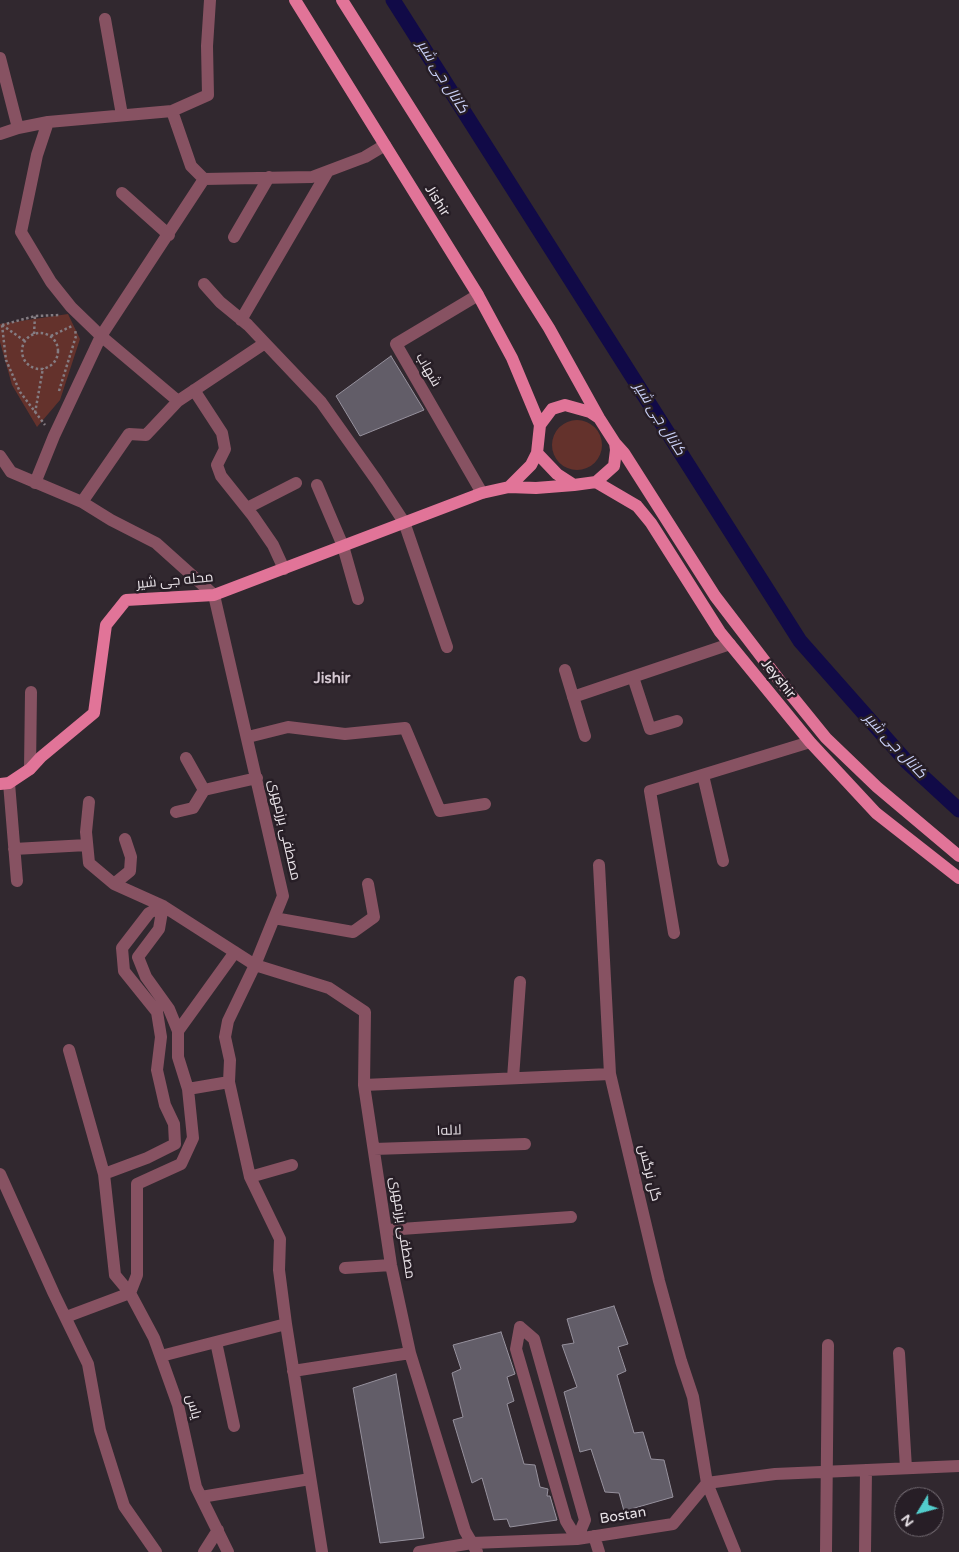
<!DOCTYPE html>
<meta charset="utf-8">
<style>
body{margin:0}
#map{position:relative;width:959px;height:1552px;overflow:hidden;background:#31282f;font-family:"Varela Round",sans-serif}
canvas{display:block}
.north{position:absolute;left:894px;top:1487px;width:50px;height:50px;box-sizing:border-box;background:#271e26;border:1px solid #756d74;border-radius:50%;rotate:233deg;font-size:14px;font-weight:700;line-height:20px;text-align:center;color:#e9e3e8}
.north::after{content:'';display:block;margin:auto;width:18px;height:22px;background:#52cdcc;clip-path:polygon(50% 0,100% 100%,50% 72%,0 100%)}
</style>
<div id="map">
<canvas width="959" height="1552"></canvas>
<div class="north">N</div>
</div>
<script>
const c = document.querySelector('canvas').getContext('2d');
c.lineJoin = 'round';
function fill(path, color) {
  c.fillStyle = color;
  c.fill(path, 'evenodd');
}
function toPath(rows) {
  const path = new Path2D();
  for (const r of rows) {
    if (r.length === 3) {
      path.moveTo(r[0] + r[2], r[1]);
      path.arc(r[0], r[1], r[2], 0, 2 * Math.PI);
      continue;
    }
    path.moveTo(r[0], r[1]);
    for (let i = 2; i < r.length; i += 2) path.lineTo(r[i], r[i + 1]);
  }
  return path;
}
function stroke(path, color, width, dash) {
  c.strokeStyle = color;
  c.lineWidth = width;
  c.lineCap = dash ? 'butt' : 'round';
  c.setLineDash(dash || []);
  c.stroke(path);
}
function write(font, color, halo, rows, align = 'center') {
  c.font = font + ' "Varela Round",Cairo,sans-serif';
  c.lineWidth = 5;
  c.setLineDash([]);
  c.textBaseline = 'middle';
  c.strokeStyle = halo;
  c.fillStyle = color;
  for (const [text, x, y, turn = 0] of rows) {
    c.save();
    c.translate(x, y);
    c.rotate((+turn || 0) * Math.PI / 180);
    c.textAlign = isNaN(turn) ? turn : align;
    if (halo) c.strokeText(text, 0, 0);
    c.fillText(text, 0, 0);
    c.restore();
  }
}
fill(toPath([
 [68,314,80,339,60,400,37,427,12,385,0,342,0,324],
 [577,445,25]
]), '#64322c');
stroke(toPath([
 [393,0,800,641,907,762,959,810]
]), '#110a47', 15);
const building = toPath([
 [391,356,424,410,360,436,336,396,391,356],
 [614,1306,628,1344,618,1347,626,1371,617,1375,634,1433,643,1432,651,1459,664,1460,673,1497,624,1511,619,1493,605,1492,591,1449,580,1452,564,1392,577,1387,562,1345,574,1343,567,1319,614,1306],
 [501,1332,515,1374,507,1377,514,1401,507,1404,524,1464,535,1465,540,1487,548,1489,547,1496,550,1496,557,1520,510,1527,507,1519,494,1520,482,1478,472,1483,453,1420,463,1417,452,1373,461,1369,453,1345,501,1332],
 [396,1374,424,1538,380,1543,353,1388,396,1374]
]);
fill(building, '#625d68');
stroke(building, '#96919d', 1);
stroke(toPath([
 [2,325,35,316,60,315],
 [2,325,6,360,20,392,45,425],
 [2,325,25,341],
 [40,351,18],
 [34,334,35,316],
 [51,336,72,326],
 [59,391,76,336,75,329],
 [35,413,43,368]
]), '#847c82', 2.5, [2.5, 2.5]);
stroke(toPath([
 [105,19,122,115],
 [0,58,18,128],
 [172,111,191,166,204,179,312,177,365,157,385,145],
 [0,134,18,128,48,122],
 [122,193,169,235],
 [234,237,269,177],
 [204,284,220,302,248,325,265,343,321,402,377,481,404,522,447,647],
 [478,295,396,344,482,493],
 [241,320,328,171],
 [194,390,222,433,225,449,217,465,221,476,253,516,273,545,284,569],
 [178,401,101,336,204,179],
 [0,456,11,472,82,502,111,520,156,543,214,595,283,896,255,965,329,988,365,1012,364,1085,391,1265,410,1353,465,1531,472,1543,577,1539,673,1524,707,1483,775,1474,959,1466],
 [35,483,54,436,101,336,71,307,51,282,21,232,37,155,48,122,172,111,208,95,207,46,210,0],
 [317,485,343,546,358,599],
 [82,502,129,434,146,435,178,401,265,343],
 [247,508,296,483],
 [565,670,585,736],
 [633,677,650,729,677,721],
 [573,697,730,644],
 [248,737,288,727,345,734,405,728,440,811,485,804],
 [30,769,31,692],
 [703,775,723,861],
 [9,783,17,881],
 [204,790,257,778],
 [89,802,86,832,89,863,114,884,163,906,255,965,228,1021,225,1037,230,1060,229,1082],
 [176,812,193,808,204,790,186,758],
 [14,849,87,845],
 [599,865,610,1074,659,1281,681,1361,693,1397,707,1483,735,1552],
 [114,884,130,871,131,857,125,839],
 [163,906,149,913,122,948,124,971,157,1012,161,1037,157,1070,165,1105,174,1124,175,1144,147,1158,104,1174,115,1275,130,1293,154,1338,178,1405,196,1487,228,1552],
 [274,918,353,932,374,917,368,884],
 [674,933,650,791,810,742],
 [178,1031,235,952],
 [69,1050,104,1174],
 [513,1078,520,982],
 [364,1085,610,1074],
 [188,1089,229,1082,250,1177,280,1239,279,1270,286,1324,322,1552],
 [374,1149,525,1144],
 [0,1174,54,1294,88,1364,100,1430,124,1506,156,1552],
 [250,1177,292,1165],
 [387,1230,571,1217],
 [345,1268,391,1265],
 [130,1293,137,1275,137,1184,181,1164,193,1138,188,1089,178,1057,178,1031,169,1009,146,977,138,957,159,929,163,906],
 [66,1317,130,1293],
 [520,1327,534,1339,585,1520,577,1539,566,1521,516,1349,520,1327],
 [216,1342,234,1426],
 [899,1353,906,1468],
 [161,1356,286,1324],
 [293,1371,410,1353],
 [201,1497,310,1479],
 [594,1536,599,1552],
 [204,1552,218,1530],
 [419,1552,472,1543,477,1552],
 [826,1552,828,1345],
 [865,1552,866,1470]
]), '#875262', 12);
stroke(toPath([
 [295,0,478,295,512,358,540,425],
 [342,0,549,328,599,418,615,443,616,450,614,466,596,482,574,485,557,474,537,453,540,425,552,409,565,405,590,412,599,418],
 [615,443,624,453,715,596,783,685,826,738,877,787,959,856],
 [596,482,637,506,651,523,720,632,810,742,876,813,959,878],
 [509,487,531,465,537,453],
 [0,784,9,783,30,769,41,757,94,713,106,625,126,600,214,595,482,493,509,487,536,488,574,485]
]), '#e17498', 12);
write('14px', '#e9e3e8', '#271e26', [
 ["Jishir",437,201,58],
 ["شهاب",428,370,60],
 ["محله جی شیر",175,581,-5],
 ["Jeyshir",778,679,51],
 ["مصطفی برزمهری",284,830,77],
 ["لاله۱",449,1131,-2],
 ["گل نرگس",649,1173,76],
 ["مصطفی برزمهری",402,1228,81],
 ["یاس",193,1407,75],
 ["Bostan",623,1516,-9]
]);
write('italic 15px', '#cad1f7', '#271e26', [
 ["کانال جی شیر",442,77,58],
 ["کانال جی شیر",659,419,58],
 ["کانال جی شیر",895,746,47]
]);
write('bold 15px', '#d5c8d2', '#271e26', [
 ["Jishir",332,679]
]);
</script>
